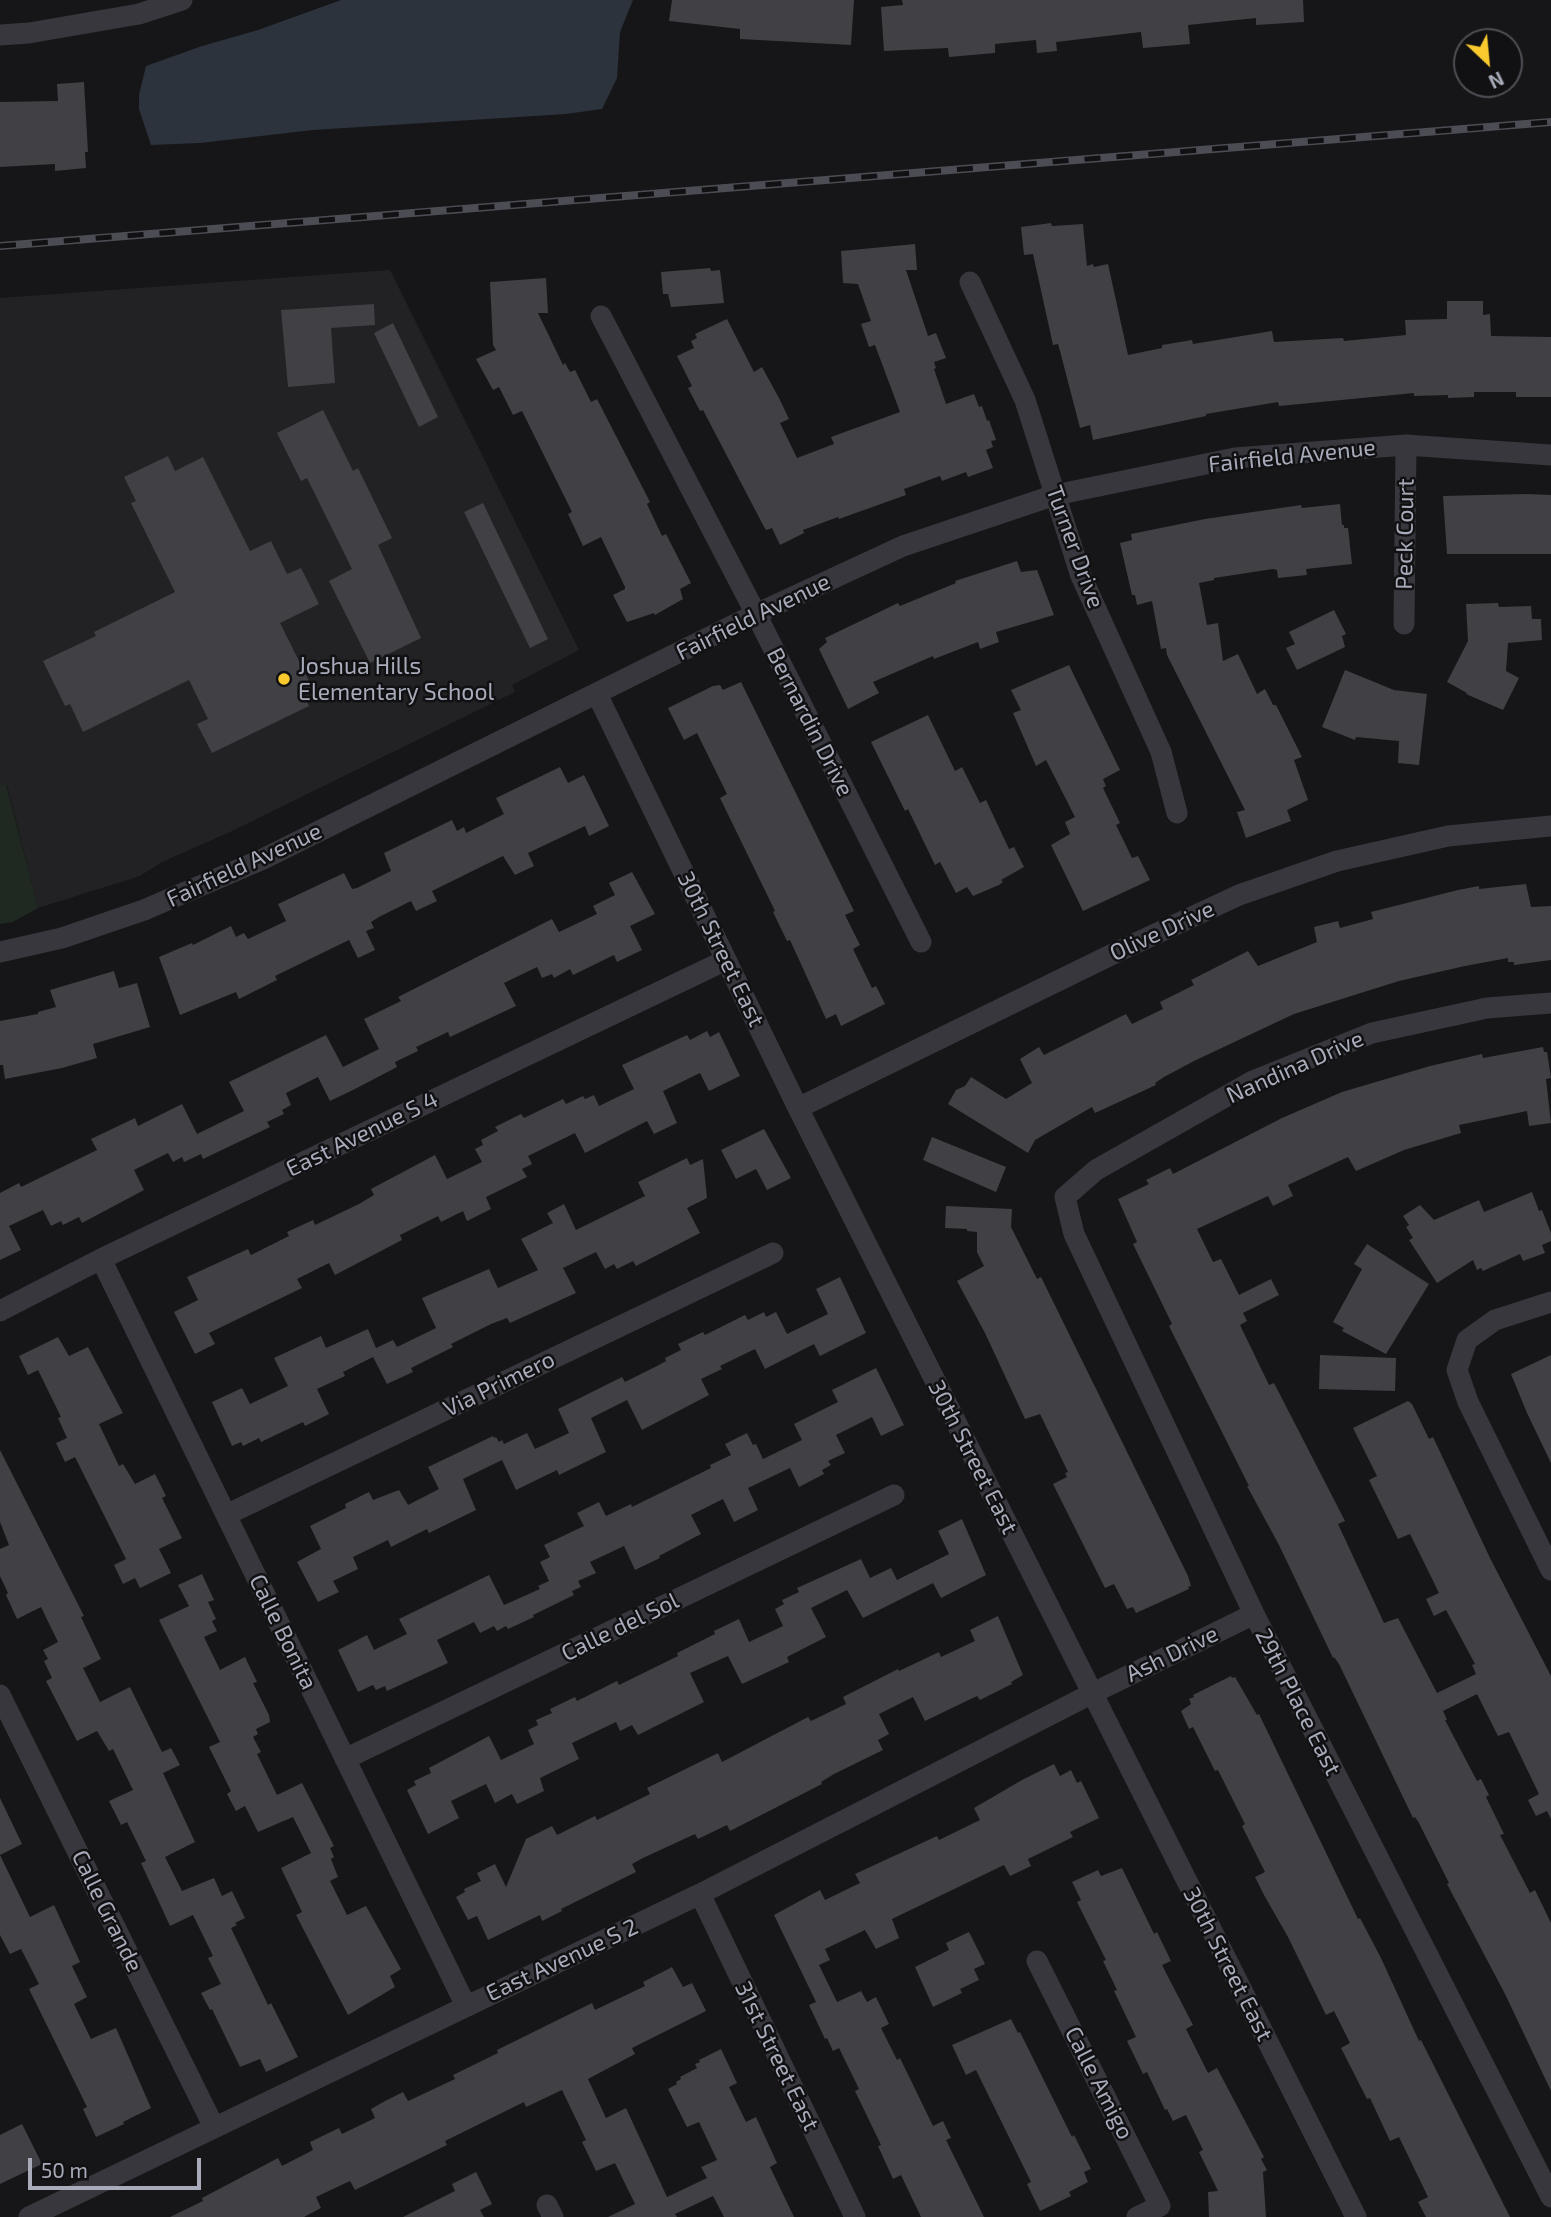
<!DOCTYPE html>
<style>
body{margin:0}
#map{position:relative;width:1551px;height:2217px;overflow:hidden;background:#161618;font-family:"Exo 2",sans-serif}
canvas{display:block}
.north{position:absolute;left:1453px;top:28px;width:70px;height:70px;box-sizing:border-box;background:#111113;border:2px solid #4d4f55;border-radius:50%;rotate:154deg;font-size:19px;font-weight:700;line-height:28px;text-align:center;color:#a8abb9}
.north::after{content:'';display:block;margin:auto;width:24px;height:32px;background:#f9c92e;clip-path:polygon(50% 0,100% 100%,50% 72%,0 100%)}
.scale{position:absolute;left:28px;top:2158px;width:173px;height:32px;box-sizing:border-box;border:4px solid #a8abb9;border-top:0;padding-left:9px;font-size:21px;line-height:24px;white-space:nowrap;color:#a8abb9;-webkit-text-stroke:5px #111113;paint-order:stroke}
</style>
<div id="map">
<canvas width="1551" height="2217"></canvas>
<div class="north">N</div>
<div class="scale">50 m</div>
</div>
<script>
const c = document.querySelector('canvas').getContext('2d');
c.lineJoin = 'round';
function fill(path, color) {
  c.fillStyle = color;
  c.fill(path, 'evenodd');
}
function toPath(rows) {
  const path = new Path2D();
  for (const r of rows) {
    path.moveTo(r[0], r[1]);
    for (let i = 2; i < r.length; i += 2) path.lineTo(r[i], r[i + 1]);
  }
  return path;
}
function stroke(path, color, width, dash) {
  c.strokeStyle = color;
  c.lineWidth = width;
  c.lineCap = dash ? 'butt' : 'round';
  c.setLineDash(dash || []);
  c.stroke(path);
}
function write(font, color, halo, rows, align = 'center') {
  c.font = font + ' "Exo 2",sans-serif';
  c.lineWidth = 5;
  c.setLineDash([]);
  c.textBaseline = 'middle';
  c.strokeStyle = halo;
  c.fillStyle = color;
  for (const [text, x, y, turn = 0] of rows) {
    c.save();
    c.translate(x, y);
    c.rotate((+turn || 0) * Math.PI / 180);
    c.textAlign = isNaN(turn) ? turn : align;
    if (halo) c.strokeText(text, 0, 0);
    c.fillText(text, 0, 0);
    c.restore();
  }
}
fill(toPath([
 [390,270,579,650,512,685,515,692,230,832,162,862,140,876,38,908,7,785,0,785,0,298]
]), '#222225');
fill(toPath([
 [6,784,38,908,13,922,0,924,0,785]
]), '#202822');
fill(toPath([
 [341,0,633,0,620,32,617,78,602,109,566,114,313,130,200,143,151,145,139,109,139,95,146,66,202,46,258,30]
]), '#2c333d');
fill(toPath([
 [672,0,854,0,851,45,740,39,740,29,669,21],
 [902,0,1303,0,1304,22,1256,25,1256,18,1188,25,1190,44,1143,48,1141,32,1056,42,1057,51,1037,53,1036,40,995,44,995,53,949,57,948,48,884,51,881,7,903,5],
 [84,82,88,152,85,152,86,168,55,171,55,164,0,167,0,102,58,101,57,84],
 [1051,223,1052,226,1083,224,1087,266,1093,264,1094,267,1108,264,1128,355,1162,348,1162,345,1192,340,1193,344,1272,331,1274,342,1343,338,1344,341,1406,335,1405,320,1447,319,1447,301,1483,301,1483,315,1490,314,1491,336,1551,337,1551,397,1516,397,1516,392,1474,392,1474,397,1448,398,1448,395,1414,396,1414,393,1279,406,1278,402,1206,414,1206,416,1093,440,1090,425,1080,428,1060,351,1058,344,1053,345,1033,254,1024,255,1021,227],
 [915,244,917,270,906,270,928,336,936,333,946,358,934,362,936,368,934,369,946,404,974,394,979,407,982,406,987,421,989,420,996,440,991,441,993,447,986,450,993,468,968,477,966,472,942,481,940,476,904,489,906,495,839,519,838,517,803,530,804,533,780,545,772,528,766,530,763,525,703,410,700,411,688,388,692,386,677,356,694,348,691,341,697,338,695,334,727,319,754,372,762,367,780,400,789,419,780,423,797,458,834,444,831,437,900,412,875,345,869,347,861,324,871,321,858,284,843,283,841,251],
 [710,268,711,271,720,270,724,303,671,307,668,294,663,294,661,272],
 [546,278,548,313,538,313,563,365,565,363,570,372,575,370,591,402,597,399,650,502,647,504,662,536,666,534,691,583,680,589,683,599,655,615,654,613,627,622,613,595,625,589,625,587,601,537,583,546,568,514,572,512,522,411,513,415,499,387,493,390,476,359,496,350,493,345,490,282],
 [374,304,375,325,331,328,335,383,288,387,281,310],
 [393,323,438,417,419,427,374,333],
 [323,410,353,471,358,468,392,538,378,545,421,638,370,663,329,581,352,569,307,478,301,481,277,433],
 [168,456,175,471,203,457,250,551,271,541,287,574,301,568,319,604,280,623,312,687,302,691,309,706,212,753,197,724,208,719,189,680,83,732,70,704,65,706,43,661,96,636,94,632,175,592,131,503,136,501,124,477],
 [1527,494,1551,495,1551,554,1447,554,1443,496],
 [483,503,548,639,530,648,464,512],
 [1340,504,1342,525,1344,525,1344,528,1348,528,1352,564,1306,569,1307,575,1278,578,1277,570,1273,569,1214,578,1214,580,1199,583,1207,625,1218,623,1223,661,1238,654,1257,694,1265,689,1273,705,1276,705,1302,757,1294,760,1308,800,1287,810,1291,821,1246,838,1237,812,1245,810,1167,655,1166,648,1161,649,1152,601,1137,605,1135,595,1132,595,1120,543,1132,540,1131,534,1205,519,1301,505,1302,508],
 [1017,561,1021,572,1037,570,1054,615,996,632,999,642,980,649,978,642,934,659,933,656,873,682,879,693,848,709,819,649,827,642,825,638,898,603,900,606,956,583,955,581],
 [1498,603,1499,607,1531,606,1532,619,1541,619,1542,640,1508,643,1506,671,1519,678,1503,710,1466,694,1467,693,1447,682,1468,641,1466,604],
 [1334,610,1346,634,1342,636,1345,647,1297,670,1286,648,1295,644,1289,632],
 [1069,665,1120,770,1103,779,1106,786,1103,788,1120,823,1116,825,1132,858,1138,856,1150,880,1083,911,1051,845,1070,834,1065,822,1075,817,1046,760,1036,766,1013,713,1021,710,1011,690],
 [1345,670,1394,690,1427,694,1419,765,1398,763,1399,741,1356,737,1355,740,1322,727],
 [741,682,854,911,845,915,860,945,853,949,872,988,876,986,885,1004,841,1026,836,1014,826,1019,790,940,787,941,773,912,775,911,720,798,727,794,697,733,684,740,668,708,713,686,720,685,723,690],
 [928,715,955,771,962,767,980,803,986,800,1009,849,1014,847,1024,867,1001,880,1003,882,999,885,973,896,967,887,956,893,940,862,935,865,908,809,905,811,871,742],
 [560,767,568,783,584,775,609,826,589,836,585,826,528,853,534,866,515,875,503,856,432,891,437,901,416,911,411,901,379,917,371,922,374,928,366,931,375,950,358,958,349,940,275,976,277,980,239,999,236,992,180,1015,159,957,192,943,193,945,231,926,236,937,244,933,248,939,286,921,278,904,344,873,352,889,357,888,391,871,384,853,452,820,457,831,464,827,466,833,504,814,496,798],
 [632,872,655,914,630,926,642,950,617,962,614,955,573,975,570,969,554,978,552,974,542,978,537,967,504,983,516,1006,450,1037,448,1032,416,1047,418,1051,395,1062,397,1067,355,1089,330,1101,318,1077,286,1093,291,1105,282,1110,284,1114,267,1122,270,1127,203,1159,201,1154,184,1162,182,1157,173,1162,168,1153,134,1170,144,1190,82,1223,79,1217,63,1225,61,1221,51,1226,43,1210,9,1226,21,1250,0,1260,0,1193,19,1183,21,1187,97,1150,91,1139,135,1118,138,1126,182,1104,197,1134,244,1111,229,1082,326,1035,343,1067,379,1049,364,1019,401,1001,398,997,552,919,559,932,597,914,593,906,615,895,609,883],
 [1526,884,1531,907,1551,906,1551,960,1514,965,1514,962,1508,962,1508,958,1465,966,1399,981,1294,1014,1194,1061,1164,1077,1155,1083,1156,1085,1095,1113,1092,1107,1035,1140,1028,1153,948,1104,956,1090,965,1086,971,1077,1006,1099,1032,1083,1020,1059,1039,1047,1044,1055,1126,1014,1132,1024,1163,1009,1160,1002,1194,985,1191,980,1248,951,1258,966,1317,942,1314,927,1338,921,1340,928,1373,919,1371,912,1458,890,1479,886,1479,889],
 [114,971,119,988,137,983,150,1027,93,1044,97,1058,62,1068,5,1079,3,1065,0,1065,0,1021,38,1014,38,1012,56,1007,50,990],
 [707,1031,710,1037,719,1032,740,1076,709,1091,700,1073,663,1091,677,1123,654,1134,647,1121,585,1153,575,1133,528,1156,532,1164,522,1169,527,1177,486,1197,491,1209,467,1221,463,1211,441,1222,438,1216,400,1235,402,1240,335,1275,329,1263,297,1279,302,1288,209,1333,215,1344,195,1354,174,1312,198,1300,187,1277,248,1249,251,1255,289,1236,287,1232,313,1220,315,1225,359,1204,374,1195,371,1189,435,1155,447,1179,482,1162,475,1149,483,1145,481,1140,498,1131,495,1127,521,1114,524,1118,563,1099,566,1104,583,1096,585,1099,594,1095,599,1106,634,1089,622,1065,687,1035,690,1040],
 [1543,1047,1544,1052,1547,1052,1551,1078,1546,1079,1551,1123,1529,1126,1527,1111,1459,1125,1461,1133,1404,1150,1356,1171,1348,1157,1288,1185,1293,1196,1273,1206,1268,1196,1197,1229,1213,1262,1221,1259,1239,1295,1271,1279,1279,1295,1243,1313,1247,1321,1240,1325,1269,1385,1274,1383,1345,1521,1338,1524,1384,1623,1398,1618,1437,1693,1476,1674,1472,1665,1475,1664,1446,1610,1434,1616,1426,1599,1439,1593,1410,1534,1398,1539,1369,1480,1377,1476,1353,1428,1408,1401,1412,1404,1429,1439,1433,1437,1490,1558,1551,1676,1551,1819,1547,1811,1536,1816,1528,1800,1539,1794,1509,1732,1498,1736,1477,1694,1443,1711,1447,1720,1445,1720,1477,1781,1481,1779,1489,1795,1486,1797,1504,1834,1500,1835,1530,1893,1535,1890,1551,1923,1551,2091,1505,1994,1447,1884,1449,1883,1419,1823,1415,1817,1413,1818,1339,1664,1334,1657,1333,1658,1279,1545,1247,1486,1249,1486,1169,1326,1172,1324,1133,1244,1137,1242,1118,1199,1149,1184,1146,1180,1170,1168,1173,1174,1282,1118,1342,1092,1430,1066,1482,1054,1483,1058],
 [764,1129,791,1178,767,1190,756,1169,736,1179,721,1150],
 [932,1137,1006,1167,996,1192,923,1160],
 [687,1158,690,1165,703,1159,707,1198,687,1208,700,1233,636,1266,633,1261,617,1269,614,1264,605,1269,596,1252,563,1268,576,1293,510,1323,507,1318,491,1324,451,1344,453,1347,411,1368,413,1372,387,1384,373,1357,343,1372,345,1376,317,1389,329,1414,305,1426,303,1422,261,1442,259,1438,243,1446,241,1442,232,1446,212,1402,242,1388,250,1404,288,1386,274,1358,321,1336,326,1348,368,1329,376,1348,393,1340,397,1347,436,1328,422,1298,489,1269,498,1288,538,1270,521,1239,553,1223,547,1213,564,1204,576,1230,645,1196,638,1182],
 [1532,1192,1539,1211,1542,1210,1551,1233,1551,1241,1542,1245,1545,1253,1523,1261,1520,1254,1483,1271,1481,1268,1477,1270,1473,1260,1437,1283,1409,1240,1413,1238,1406,1227,1409,1225,1403,1216,1420,1205,1434,1220,1479,1200,1484,1212],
 [946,1206,1012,1209,1011,1227,1037,1279,1041,1277,1188,1576,1191,1586,1188,1587,1189,1589,1136,1613,1133,1607,1127,1609,1114,1584,1105,1588,1053,1484,1067,1477,1065,1473,1068,1472,1040,1414,1025,1419,985,1333,957,1281,984,1266,977,1252,977,1232,967,1231,967,1229,945,1228],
 [1367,1244,1429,1284,1386,1354,1342,1331,1344,1328,1333,1322,1362,1269,1354,1264],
 [840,1277,866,1333,820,1356,814,1344,765,1369,755,1349,720,1366,722,1369,701,1379,709,1395,642,1430,627,1400,591,1418,606,1452,559,1475,557,1470,516,1490,502,1460,463,1479,476,1510,429,1533,427,1529,391,1547,388,1540,353,1557,358,1569,333,1581,339,1592,318,1602,297,1562,321,1549,310,1526,346,1508,345,1504,369,1492,373,1500,399,1490,408,1505,439,1489,428,1467,493,1436,494,1438,496,1437,499,1442,502,1440,504,1444,527,1433,535,1449,569,1433,558,1409,622,1377,625,1382,657,1366,666,1361,665,1358,681,1350,678,1344,703,1332,705,1335,745,1315,748,1320,764,1312,766,1317,776,1312,787,1334,828,1314,816,1289],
 [58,1337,69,1356,88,1347,123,1413,99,1424,119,1466,123,1464,135,1484,155,1474,166,1496,162,1498,182,1538,159,1549,171,1573,140,1588,135,1578,123,1584,114,1565,126,1559,75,1457,65,1462,56,1443,67,1438,58,1418,61,1417,38,1370,28,1375,19,1356],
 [1320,1355,1396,1358,1395,1391,1319,1389],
 [1551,1355,1551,1463,1527,1413,1511,1374],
 [876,1368,904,1425,881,1436,872,1417,836,1435,845,1453,828,1461,831,1465,822,1470,824,1474,799,1487,790,1468,748,1488,758,1510,734,1522,723,1499,691,1515,701,1534,659,1556,660,1558,635,1570,624,1546,590,1562,596,1573,578,1581,581,1587,572,1591,574,1595,533,1615,534,1617,508,1629,506,1626,497,1631,494,1626,480,1633,474,1622,437,1640,448,1663,387,1691,385,1686,376,1690,373,1685,358,1692,338,1650,367,1635,374,1650,407,1634,399,1619,489,1575,504,1605,540,1589,538,1586,549,1581,540,1562,550,1557,544,1545,584,1526,577,1513,599,1502,606,1516,631,1504,632,1507,711,1468,710,1465,731,1455,725,1444,747,1433,753,1445,756,1444,763,1459,802,1440,794,1424,838,1402,832,1390],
 [0,1450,84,1616,81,1617,101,1659,83,1668,100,1702,130,1687,162,1752,171,1748,180,1765,163,1773,195,1842,165,1857,182,1891,214,1878,222,1896,232,1891,245,1918,235,1923,237,1925,231,1928,268,2005,271,2003,298,2057,266,2072,260,2059,240,2067,212,2009,210,2010,201,1993,221,1984,208,1958,213,1956,193,1915,170,1926,141,1863,146,1861,127,1822,121,1825,109,1801,133,1790,113,1749,109,1751,97,1731,77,1741,46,1681,52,1678,44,1661,48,1659,43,1650,58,1642,41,1607,17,1619,6,1595,8,1593,0,1576,0,1549,9,1545,0,1522],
 [962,1519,986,1575,941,1598,933,1583,863,1618,847,1590,811,1608,826,1637,787,1657,789,1662,742,1684,728,1656,690,1673,704,1702,638,1735,632,1725,620,1731,616,1722,572,1743,579,1759,540,1778,544,1791,517,1804,512,1794,495,1803,486,1784,451,1801,459,1818,428,1834,407,1790,416,1785,414,1781,431,1773,429,1768,489,1736,501,1760,534,1744,528,1730,538,1725,536,1720,552,1713,550,1709,575,1697,577,1701,617,1681,619,1685,678,1656,677,1653,715,1634,714,1631,739,1619,749,1642,783,1626,775,1609,784,1604,782,1600,799,1592,797,1588,861,1559,870,1578,891,1568,897,1580,949,1554,938,1531],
 [202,1574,214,1600,208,1602,216,1619,212,1621,217,1631,204,1637,220,1670,245,1657,257,1682,253,1683,269,1715,270,1722,256,1729,258,1734,253,1737,261,1752,257,1754,277,1795,302,1783,334,1846,330,1848,334,1857,331,1859,338,1877,330,1881,347,1915,366,1906,401,1969,390,1976,395,1987,348,2015,296,1915,302,1912,281,1868,311,1853,293,1817,258,1832,245,1806,236,1811,227,1794,231,1791,209,1747,220,1742,159,1620,189,1606,178,1585],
 [998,1616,1023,1675,1011,1682,1012,1684,980,1700,977,1696,925,1721,913,1697,879,1714,889,1734,878,1740,883,1750,834,1774,821,1782,822,1784,730,1831,727,1825,698,1839,695,1834,643,1858,632,1864,636,1872,561,1909,562,1911,542,1921,540,1915,488,1940,477,1916,468,1920,456,1897,465,1892,464,1889,481,1881,477,1873,495,1864,506,1887,526,1839,552,1826,557,1835,595,1816,597,1820,650,1794,647,1788,718,1753,722,1762,808,1717,811,1721,846,1704,843,1697,898,1669,899,1671,939,1652,941,1657,975,1641,970,1630],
 [1231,1676,1232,1678,1235,1677,1257,1715,1259,1714,1358,1919,1360,1918,1381,1958,1419,2041,1421,2040,1510,2217,1426,2217,1418,2202,1428,2197,1399,2137,1390,2141,1370,2098,1367,2099,1341,2048,1350,2043,1334,2011,1326,2015,1288,1937,1264,1895,1255,1877,1265,1872,1242,1826,1245,1824,1218,1770,1215,1771,1193,1727,1189,1729,1181,1711,1191,1704,1189,1699,1194,1697,1193,1695],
 [1054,1764,1060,1776,1071,1770,1077,1783,1081,1781,1099,1818,1070,1832,1073,1837,1028,1859,1031,1866,1010,1876,1004,1865,892,1919,899,1938,876,1949,865,1930,825,1949,830,1960,819,1965,837,2002,861,1991,867,2002,876,1997,889,2024,881,2028,897,2060,900,2058,933,2126,943,2121,951,2138,946,2140,984,2217,921,2217,901,2175,893,2179,878,2146,881,2145,855,2091,859,2089,839,2048,833,2051,827,2038,825,2039,809,2005,816,2002,774,1915,820,1890,825,1900,860,1883,855,1874,937,1836,939,1840,980,1820,974,1808,1022,1780],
 [0,1798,22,1844,0,1855,30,1917,54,1905,80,1962,72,1966,87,1997,74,2004,91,2039,116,2028,151,2108,123,2122,124,2124,96,2137,83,2109,87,2107,29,1989,39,1984,21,1949,10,1954,0,1935],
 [1122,1868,1154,1934,1157,1932,1171,1961,1162,1965,1193,2025,1186,2029,1208,2073,1217,2068,1264,2157,1261,2159,1267,2170,1263,2172,1266,2217,1209,2217,1208,2192,1218,2191,1199,2152,1203,2150,1186,2115,1173,2121,1167,2109,1165,2110,1147,2072,1143,2074,1127,2041,1136,2037,1114,1991,1117,1990,1103,1961,1106,1960,1077,1902,1081,1900,1072,1882,1098,1870,1101,1876],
 [969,1932,985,1964,974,1969,979,1980,960,1989,962,1993,933,2007,915,1967,949,1950,946,1943],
 [672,1967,683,1987,692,1983,706,2011,632,2048,635,2054,588,2079,606,2118,626,2108,667,2197,707,2178,701,2167,717,2160,699,2122,687,2127,668,2089,677,2084,676,2082,681,2079,680,2077,697,2068,695,2064,700,2062,699,2060,721,2049,737,2083,729,2087,746,2122,756,2117,777,2163,770,2167,794,2217,724,2217,713,2196,675,2214,677,2217,608,2217,635,2204,615,2163,596,2171,582,2142,586,2140,562,2090,526,2107,524,2102,445,2141,447,2145,355,2190,350,2181,316,2197,321,2208,304,2217,170,2217,203,2201,202,2198,278,2158,282,2166,313,2150,310,2142,339,2128,342,2134,375,2118,371,2109,385,2101,403,2092,408,2101,421,2095,455,2079,453,2075,498,2053,497,2050,592,2003,595,2010,645,1986,643,1982],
 [1011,2019,1018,2033,1020,2032,1072,2137,1074,2135,1091,2169,1084,2172,1088,2182,1069,2192,1071,2196,1040,2211,1027,2184,1031,2182,976,2070,966,2075,952,2045],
 [22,2124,42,2164,0,2184,0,2135],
 [476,2172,492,2204,480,2210,484,2217,403,2217,455,2191,452,2184]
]), '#404045');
stroke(toPath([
 [0,35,29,33,139,14,182,0],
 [970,282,1025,400,1081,576,1161,752,1177,813],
 [601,316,756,614,921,942],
 [1404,624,1406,445],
 [597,694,798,1108,1356,2217],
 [0,952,62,938,144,910,263,859,756,614,903,546,1055,495,1235,458,1406,445,1551,455],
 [1551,1003,1487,1008,1372,1033,1253,1081,1096,1170,1065,1197,1074,1234,1254,1614,1551,2197],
 [798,1108,1119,951,1239,895,1337,861,1448,836,1551,826],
 [101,1259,466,2006],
 [1551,1302,1495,1320,1467,1340,1457,1370,1468,1402,1551,1570],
 [0,1311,101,1259,726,960],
 [226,1515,773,1253],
 [0,1695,214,2127],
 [345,1759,894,1495],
 [700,1894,855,2217],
 [1037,1961,1160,2206,1137,2217],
 [547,2205,553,2217],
 [29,2217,700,1894,1091,1694,1254,1614]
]), '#37373d', 21);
const rail = toPath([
 [0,246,1551,122]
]);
stroke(rail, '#4c4d54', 8);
stroke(rail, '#111113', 5, [16]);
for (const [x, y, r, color] of [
 [284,679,7,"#f9c92e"]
]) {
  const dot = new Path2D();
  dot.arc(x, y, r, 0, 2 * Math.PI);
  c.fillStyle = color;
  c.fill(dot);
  stroke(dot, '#111113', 2.5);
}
write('23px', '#a8abb9', '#111113', [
 ["Fairfield Avenue",1292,456,-6],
 ["Peck Court",1405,534,-89],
 ["Turner Drive",1075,547,70],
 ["Fairfield Avenue",753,617,-26],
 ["Bernardin Drive",810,722,63],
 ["Fairfield Avenue",244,865,-25],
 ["Olive Drive",1162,931,-25],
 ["30th Street East",721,949,64],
 ["Nandina Drive",1295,1067,-24],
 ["East Avenue S 4",362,1134,-26],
 ["Via Primero",499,1384,-26],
 ["30th Street East",973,1457,63],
 ["Calle del Sol",620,1627,-26],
 ["Calle Bonita",283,1632,64],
 ["Ash Drive",1172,1654,-26],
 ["29th Place East",1298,1702,63],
 ["Calle Grande",107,1911,64],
 ["East Avenue S 2",562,1960,-25],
 ["30th Street East",1228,1964,63],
 ["31st Street East",777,2056,64],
 ["Calle Amigo",1099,2083,63]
]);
write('23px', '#a8abb9', '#111113', [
 ["Joshua Hills",298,666],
 ["Elementary School",298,692]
], 'left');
</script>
